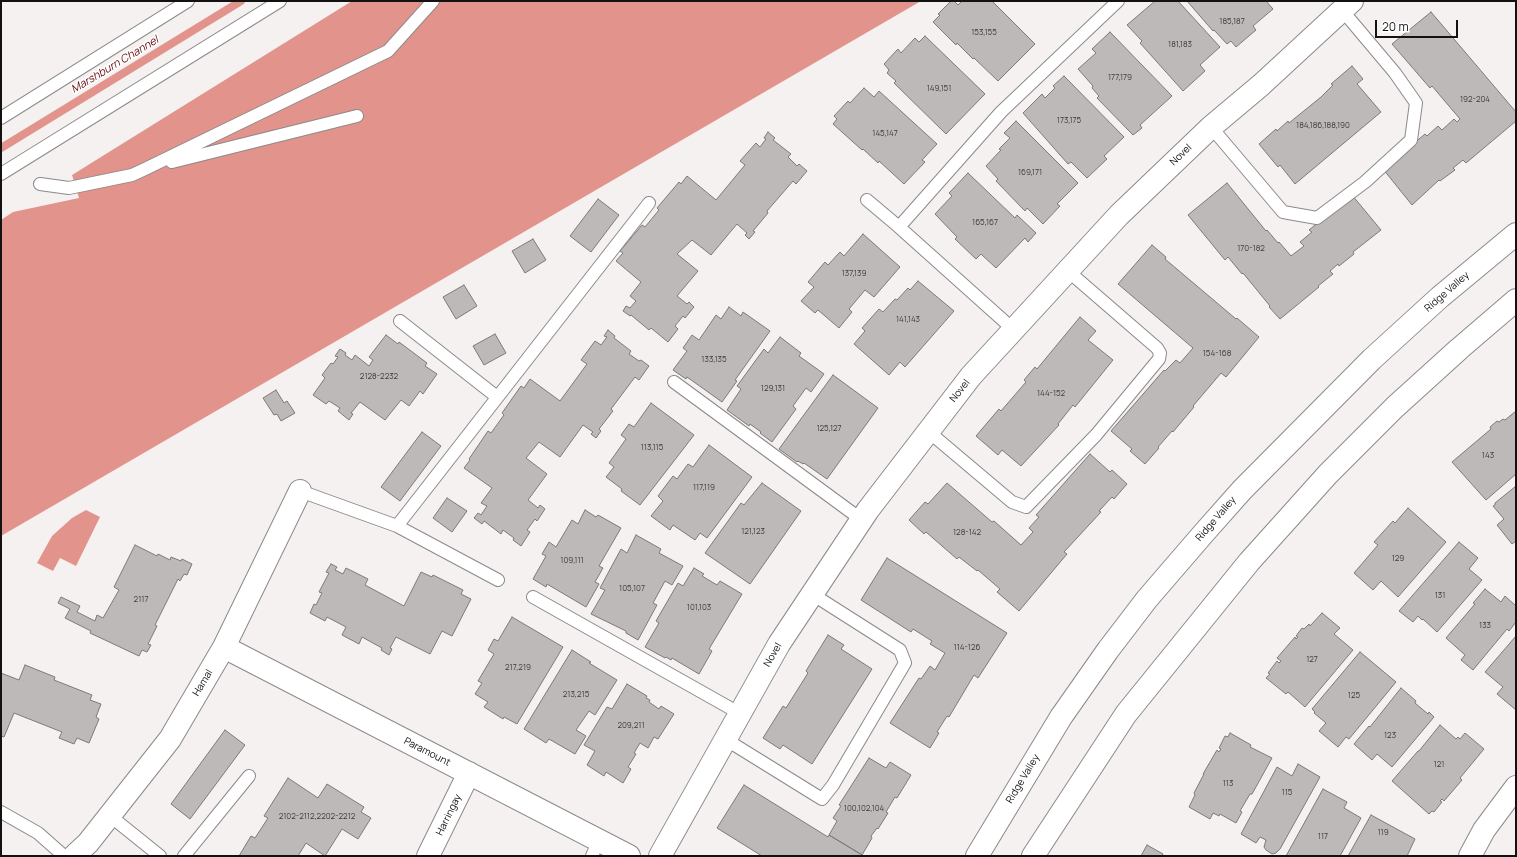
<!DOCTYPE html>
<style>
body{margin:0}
#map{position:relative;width:1517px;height:857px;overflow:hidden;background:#f4f1f0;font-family:Manrope,sans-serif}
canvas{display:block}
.frame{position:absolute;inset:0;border:2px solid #131212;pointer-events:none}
.scale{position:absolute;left:1375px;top:20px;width:83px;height:18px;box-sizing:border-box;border:2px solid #131212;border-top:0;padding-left:5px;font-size:12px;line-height:14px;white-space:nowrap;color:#131212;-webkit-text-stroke:3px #fff;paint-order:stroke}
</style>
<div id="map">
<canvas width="1517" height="857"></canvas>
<div class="frame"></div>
<div class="scale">20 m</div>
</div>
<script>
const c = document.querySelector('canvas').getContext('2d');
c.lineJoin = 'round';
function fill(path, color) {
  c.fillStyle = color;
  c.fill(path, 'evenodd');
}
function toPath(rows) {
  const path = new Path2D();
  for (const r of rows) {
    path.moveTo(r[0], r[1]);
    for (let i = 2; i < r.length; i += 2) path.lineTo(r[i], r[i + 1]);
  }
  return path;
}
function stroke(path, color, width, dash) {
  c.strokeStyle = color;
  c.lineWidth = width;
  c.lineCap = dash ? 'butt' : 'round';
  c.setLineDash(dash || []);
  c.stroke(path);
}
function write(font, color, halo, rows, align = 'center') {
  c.font = font + ' Manrope,sans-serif';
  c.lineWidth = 3;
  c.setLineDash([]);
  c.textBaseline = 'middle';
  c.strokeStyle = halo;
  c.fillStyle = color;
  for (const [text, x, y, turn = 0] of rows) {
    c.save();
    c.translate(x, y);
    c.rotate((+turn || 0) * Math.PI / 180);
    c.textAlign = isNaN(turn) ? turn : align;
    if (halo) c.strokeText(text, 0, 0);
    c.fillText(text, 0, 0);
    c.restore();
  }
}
fill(toPath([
 [352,1,921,1,1,536,1,220,13,212,79,198,72,175],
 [86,510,100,517,76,566,60,558,53,571,37,563,52,536,72,518]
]), '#e2948c');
stroke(toPath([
 [1,148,241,1]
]), '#e2948c', 8);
const building = toPath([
 [951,1,954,1,958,5,962,1,992,1,1035,44,998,81,974,58,973,59,957,43,956,45,933,22,940,15,938,14,951,1],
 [1155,1,1178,1,1220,47,1200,65,1205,71,1183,91,1140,43,1142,41,1127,25,1155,1],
 [1187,1,1266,1,1273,9,1253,26,1256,30,1236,47,1231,41,1227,44,1214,30,1213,31,1187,1],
 [1431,12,1516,112,1516,121,1466,163,1463,160,1453,168,1455,170,1440,181,1439,180,1412,205,1383,169,1425,134,1427,136,1438,126,1442,130,1454,119,1457,122,1460,119,1432,86,1430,88,1392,44,1431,12],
 [1110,32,1172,96,1140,125,1142,128,1133,135,1097,98,1099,96,1092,88,1093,86,1078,69,1096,53,1092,49,1110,32],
 [925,36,985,94,946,134,894,83,896,81,887,73,889,70,884,64,898,49,901,53,915,38,919,42,925,36],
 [1352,66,1363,79,1357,84,1381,112,1295,184,1280,165,1278,167,1259,144,1276,129,1277,131,1288,121,1289,123,1321,97,1333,85,1331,84,1352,66],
 [1064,76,1124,137,1104,156,1107,159,1087,178,1071,162,1068,164,1023,113,1042,94,1045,98,1055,88,1053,86,1064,76],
 [864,88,874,97,879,91,937,144,922,160,925,162,904,184,879,161,878,163,863,149,862,150,833,124,837,119,834,116,848,101,850,103,864,88],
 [1016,121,1078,183,1057,204,1060,206,1043,224,1027,208,1025,211,996,181,998,179,986,166,1001,150,999,149,1010,138,1004,133,1016,121],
 [768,132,775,138,773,140,791,154,788,157,797,166,799,164,807,171,796,184,793,181,767,211,768,213,753,231,755,232,749,239,745,235,747,233,737,224,711,255,692,240,677,254,698,271,677,296,687,304,689,302,694,307,685,318,683,316,675,326,678,329,668,342,651,328,649,330,631,315,630,316,623,311,626,306,630,308,636,301,630,296,641,282,616,261,623,253,620,251,642,225,645,227,659,210,657,208,679,182,681,184,687,176,716,200,745,165,740,161,756,143,760,147,766,139,764,138,768,132],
 [968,173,1015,218,1017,215,1036,233,1028,242,1025,238,996,268,981,254,976,259,955,239,957,237,935,214,952,196,949,193,968,173],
 [1227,183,1266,231,1267,230,1278,243,1279,242,1291,256,1304,246,1300,242,1312,232,1309,230,1352,195,1381,230,1353,252,1354,254,1339,266,1338,264,1330,271,1333,274,1318,286,1319,287,1280,319,1269,307,1270,306,1243,273,1242,274,1228,257,1225,260,1188,215,1227,183],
 [598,199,619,215,591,252,570,236,598,199],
 [863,234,900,267,874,297,865,290,849,309,852,312,839,328,818,310,815,313,801,301,814,287,808,282,825,262,828,265,840,252,844,256,863,234],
 [533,239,546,260,525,273,512,251,533,239],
 [1152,245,1166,257,1165,259,1236,319,1237,318,1259,337,1226,377,1221,373,1193,406,1194,407,1173,432,1172,431,1158,447,1159,448,1145,464,1130,451,1132,449,1111,431,1164,370,1165,371,1176,360,1180,363,1193,348,1118,284,1152,245],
 [918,281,954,311,905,367,900,362,889,375,854,344,865,331,862,328,879,309,883,312,895,299,897,300,908,288,910,290,918,281],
 [464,285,477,306,456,319,443,297,464,285],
 [729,307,741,316,743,312,770,331,735,380,737,381,722,402,687,377,686,379,673,370,687,351,683,348,692,335,699,340,716,315,721,319,729,307],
 [1080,317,1096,331,1088,340,1113,360,1075,407,1073,405,1058,424,1059,425,1021,466,1002,450,998,455,976,436,999,409,1001,411,1026,382,1024,380,1035,367,1037,369,1080,317],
 [608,330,615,336,614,338,631,351,629,354,639,361,641,360,649,366,639,380,635,377,611,409,613,411,599,429,601,431,596,438,591,434,593,432,583,425,560,457,539,442,526,458,547,474,528,500,538,508,540,505,545,509,537,521,535,519,527,530,530,532,521,546,513,540,514,538,503,530,501,534,484,521,482,524,474,518,478,513,481,515,487,506,481,503,492,488,464,468,470,460,469,459,488,431,491,433,504,415,502,413,521,386,524,388,530,379,560,401,587,364,581,360,595,341,601,345,607,337,604,336,608,330],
 [495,334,506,353,484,365,473,346,495,334],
 [386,335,398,344,399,342,427,363,425,366,437,374,423,394,420,391,409,406,401,400,385,420,360,402,351,413,353,414,349,420,338,411,340,408,329,401,326,404,313,395,325,378,322,375,331,363,333,364,338,357,335,356,340,349,346,353,345,355,352,360,355,355,369,366,373,360,369,357,386,335],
 [780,337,801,353,799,356,824,374,811,392,806,388,793,406,796,409,772,442,760,433,761,432,750,424,749,426,727,410,741,389,737,386,764,349,768,353,780,337],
 [833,375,878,408,827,479,804,463,803,464,798,461,797,462,779,449,833,375],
 [276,390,284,403,287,401,295,413,281,421,277,414,274,415,263,398,276,390],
 [651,403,694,435,640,505,621,491,622,489,606,477,614,467,609,463,626,439,621,435,629,424,634,427,651,403],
 [1516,411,1516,474,1486,500,1452,462,1491,429,1490,427,1497,421,1499,422,1503,419,1505,420,1516,411],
 [422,432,441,446,400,501,381,487,422,432],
 [709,445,752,477,707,538,700,533,695,540,673,525,670,530,651,516,663,501,658,496,673,476,677,479,688,464,693,467,709,445],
 [1090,454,1110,472,1112,470,1127,484,1114,499,1112,497,1099,511,1101,512,1064,552,1067,554,1019,611,997,592,1000,589,978,570,977,571,959,557,957,559,926,532,924,534,909,520,925,502,928,504,947,483,992,522,994,521,1021,545,1033,532,1029,528,1039,517,1036,515,1090,454],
 [762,483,801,511,750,584,705,553,741,503,744,505,762,483],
 [1516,486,1516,541,1512,544,1497,525,1504,519,1493,506,1495,505,1495,503,1516,486],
 [447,498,467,511,452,532,433,518,447,498],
 [1408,508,1446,542,1398,597,1381,581,1373,590,1354,573,1378,545,1374,542,1393,521,1395,523,1408,508],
 [585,510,596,517,598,515,621,528,599,566,603,568,595,582,599,584,586,607,547,584,546,587,533,579,546,556,542,554,549,542,556,547,572,520,578,524,585,510],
 [636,535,661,549,659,553,683,566,672,585,665,581,653,603,657,605,638,640,626,633,626,631,591,614,605,590,600,588,621,549,627,553,636,535],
 [1459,542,1478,558,1469,569,1482,580,1437,632,1423,619,1422,620,1418,616,1413,622,1399,611,1459,542],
 [135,545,157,556,158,554,170,560,171,557,181,561,182,559,192,564,187,575,184,574,180,581,178,579,155,625,157,626,148,644,151,645,147,652,142,650,139,656,90,633,91,631,65,618,70,609,58,603,61,597,80,606,77,612,95,621,97,615,103,618,119,590,114,587,135,545],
 [887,558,1007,633,978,678,974,675,949,717,947,716,937,732,939,733,930,748,890,723,919,678,921,679,930,666,935,670,945,653,930,644,932,641,913,629,911,632,861,600,887,558],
 [331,564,337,567,335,570,343,574,346,568,368,579,365,585,404,606,421,572,432,577,433,575,463,590,461,594,471,599,452,636,442,631,430,654,396,637,390,648,392,649,389,655,381,650,382,648,362,637,359,644,342,635,346,627,327,617,325,621,310,613,314,604,316,605,322,593,319,592,329,573,326,572,331,564],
 [694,568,704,574,702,576,717,585,720,581,742,594,709,649,712,651,699,674,672,658,671,660,666,657,665,658,645,647,659,623,656,621,678,583,683,586,694,568],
 [1485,589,1501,602,1505,596,1516,606,1516,622,1509,631,1507,629,1473,670,1461,660,1465,655,1446,638,1475,604,1473,603,1485,589],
 [1322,613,1340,628,1334,634,1353,650,1305,707,1288,692,1286,694,1266,678,1270,674,1268,673,1277,661,1279,663,1281,661,1277,658,1295,637,1296,639,1298,637,1296,636,1302,628,1304,629,1309,624,1310,626,1322,613],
 [512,617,563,647,517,724,504,717,503,719,484,707,488,702,475,694,482,683,478,681,494,654,488,650,494,639,498,641,512,617],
 [828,635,844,645,841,649,872,669,812,764,783,745,780,749,763,738,783,706,786,708,808,673,806,671,828,635],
 [1516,636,1516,710,1497,694,1503,687,1485,672,1516,636],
 [572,650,591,662,589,663,617,680,595,715,589,711,576,730,586,736,575,754,549,739,546,743,524,729,572,650],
 [1360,652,1396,682,1349,739,1346,737,1338,747,1319,731,1326,723,1314,713,1315,712,1312,709,1360,652],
 [25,665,55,677,54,680,92,695,90,700,101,704,96,717,99,719,89,743,77,738,74,744,59,738,62,732,14,713,4,737,1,736,1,673,19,680,25,665],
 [627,684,647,696,646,698,650,700,649,702,659,709,661,706,674,714,658,739,654,737,648,748,640,743,634,753,636,754,628,767,631,769,623,783,606,772,604,776,587,765,595,751,584,745,607,707,612,709,627,684],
 [1401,688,1416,701,1415,703,1428,714,1429,712,1434,717,1392,767,1377,754,1372,760,1354,744,1369,726,1370,727,1401,688],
 [1440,725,1456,739,1458,737,1460,739,1465,733,1484,749,1460,778,1462,780,1444,801,1442,799,1440,801,1442,802,1434,812,1432,811,1429,814,1392,781,1418,751,1419,751,1440,725],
 [225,730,245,745,190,819,171,804,225,730],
 [1230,733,1251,745,1250,747,1272,758,1252,794,1250,794,1240,811,1242,812,1236,823,1220,814,1219,816,1213,813,1210,819,1189,807,1195,795,1194,793,1204,774,1203,774,1217,750,1219,752,1221,749,1219,748,1225,736,1228,737,1230,733],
 [869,758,886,768,890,762,911,775,897,798,895,797,886,812,888,813,878,829,877,828,871,836,872,838,862,855,829,835,837,821,833,818,841,806,839,805,869,758],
 [1298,764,1320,777,1280,849,1276,853,1272,854,1266,850,1264,847,1266,840,1260,837,1256,843,1241,834,1277,767,1292,776,1298,764],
 [288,778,318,798,327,784,364,807,361,812,371,818,358,839,342,829,325,856,306,843,298,856,239,856,251,836,255,838,268,818,264,816,288,778],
 [744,785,828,837,829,835,864,856,762,856,717,828,744,785],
 [1323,789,1347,802,1344,808,1361,818,1340,856,1286,856,1323,789],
 [1371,815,1415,839,1407,856,1348,856,1371,815],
 [1147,845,1163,854,1162,856,1141,856,1147,845]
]);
fill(building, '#bdb9b9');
stroke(building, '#7c7978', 1);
const service = toPath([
 [1,118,188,1],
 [1211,127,1283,212,1317,218,1365,182,1411,140,1416,103,1395,73,1342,10],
 [172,162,357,116],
 [1,174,280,1],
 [40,184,69,188,132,175,145,169,388,51,433,1],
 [867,200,899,227],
 [400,321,497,397],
 [1014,330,899,227,1001,112,1118,1],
 [674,382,862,520],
 [929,432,1012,502,1026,507,1096,435,1159,359,1160,353,1157,348,1068,271],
 [300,491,397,526,649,203],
 [397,526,498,580],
 [533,597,739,713],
 [725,739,822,799,833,785,905,663,900,650,812,594],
 [1,812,38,833,64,856],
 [109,815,160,856],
 [184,856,249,776],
 [592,856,599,840]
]);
const minor = toPath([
 [224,647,629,856],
 [74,856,88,843,170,739,224,647,300,491],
 [428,856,469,773],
 [660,856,779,644,868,510,971,376,1119,215,1211,127,1261,85,1352,1],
 [1470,856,1484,830,1516,787]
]);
const secondary = toPath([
 [977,856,1061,717,1108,650,1147,599,1203,534,1242,490,1372,359,1440,297,1516,234],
 [1033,856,1126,714,1249,562,1328,474,1395,407,1459,349,1516,300]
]);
stroke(service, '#8d8989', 14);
stroke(minor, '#8d8989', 24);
stroke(secondary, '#8d8989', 24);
stroke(service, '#fff', 12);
stroke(minor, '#fff', 22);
stroke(secondary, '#fff', 22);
write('8px', '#3e3c3c', null, [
 ["185,187",1232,22],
 ["153,155",984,33],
 ["181,183",1180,45],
 ["177,179",1120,78],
 ["149,151",939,89],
 ["192-204",1475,100],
 ["173,175",1069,121],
 ["184,186,188,190",1323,126],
 ["145,147",885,134],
 ["169,171",1030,173],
 ["165,167",985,223],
 ["170-182",1251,249],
 ["137,139",854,274],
 ["141,143",908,320],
 ["154-168",1217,354],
 ["133,135",714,360],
 ["2128-2232",379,377],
 ["129,131",773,389],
 ["144-152",1051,394],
 ["125,127",829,429],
 ["113,115",652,448],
 ["143",1488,456],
 ["117,119",704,488],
 ["121,123",753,532],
 ["128-142",967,533],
 ["129",1398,559],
 ["109,111",572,561],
 ["105,107",632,589],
 ["131",1440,596],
 ["2117",141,600],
 ["101,103",699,608],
 ["133",1485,626],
 ["114-126",967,648],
 ["127",1312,660],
 ["217,219",518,668],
 ["213,215",576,695],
 ["125",1354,696],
 ["209,211",631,726],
 ["123",1390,736],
 ["121",1439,765],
 ["113",1228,784],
 ["115",1287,793],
 ["100,102,104",864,809],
 ["2102-2112,2202-2212",317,817],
 ["119",1383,833],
 ["117",1323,837]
]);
write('10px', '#131212', '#fff', [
 ["Novel",1181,155,-44],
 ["Ridge Valley",1447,292,-41],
 ["Novel",960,391,-52],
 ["Ridge Valley",1216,519,-49],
 ["Novel",773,655,-60],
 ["Hamal",203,683,-59],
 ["Paramount",427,752,27],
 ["Ridge Valley",1023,779,-59],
 ["Harringay",449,815,-64]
]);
write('italic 11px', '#66080c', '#fff', [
 ["Marshburn Channel",115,65,-31]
]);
</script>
